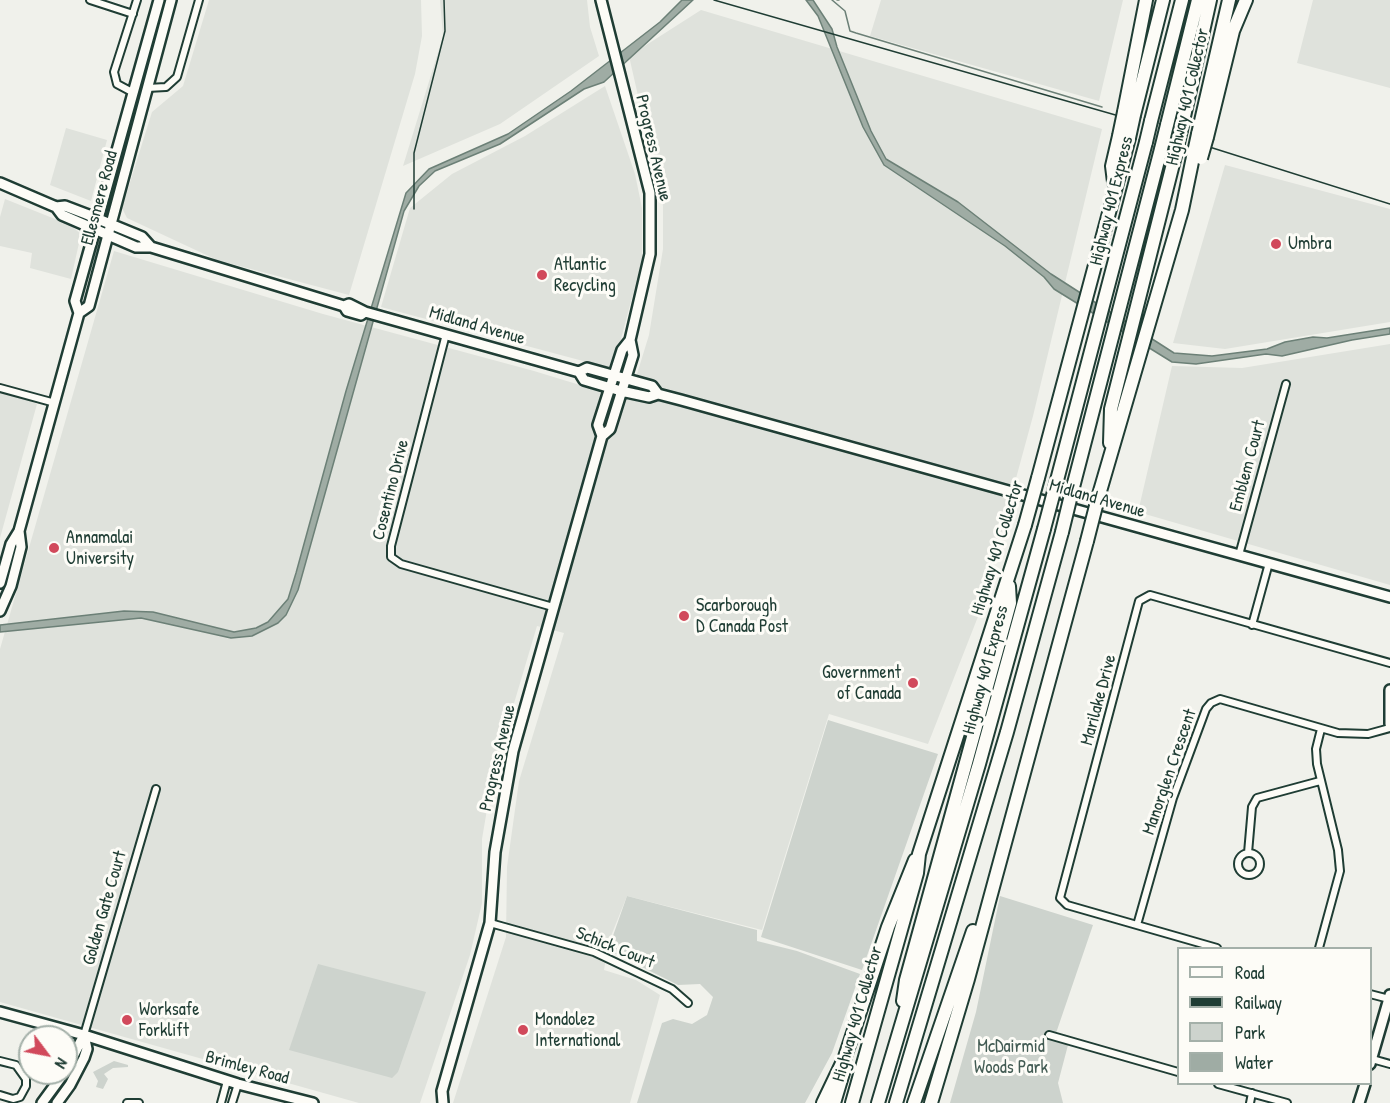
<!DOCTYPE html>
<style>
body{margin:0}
#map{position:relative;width:1390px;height:1103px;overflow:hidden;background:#f0f1eb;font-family:"Patrick Hand",sans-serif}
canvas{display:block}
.legend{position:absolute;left:1177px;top:947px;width:195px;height:138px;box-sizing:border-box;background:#fdfcf7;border:2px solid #a4b0a9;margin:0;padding:8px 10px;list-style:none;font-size:18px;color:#1f3d34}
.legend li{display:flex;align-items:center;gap:12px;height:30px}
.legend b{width:30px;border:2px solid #a4b0a9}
.north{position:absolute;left:18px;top:1025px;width:60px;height:60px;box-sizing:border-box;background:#fdfcf7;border:2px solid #a4b0a9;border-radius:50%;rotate:122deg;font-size:16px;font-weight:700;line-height:24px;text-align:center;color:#1f3d34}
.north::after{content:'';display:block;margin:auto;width:21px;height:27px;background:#d1495b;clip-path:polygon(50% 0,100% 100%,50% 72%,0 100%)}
</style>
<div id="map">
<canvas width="1390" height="1103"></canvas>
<ul class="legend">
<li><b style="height:8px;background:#fdfcf7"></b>Road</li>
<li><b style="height:8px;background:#1f3d34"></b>Railway</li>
<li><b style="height:16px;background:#cdd3cd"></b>Park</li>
<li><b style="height:16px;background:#9faca4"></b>Water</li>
</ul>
<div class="north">N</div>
</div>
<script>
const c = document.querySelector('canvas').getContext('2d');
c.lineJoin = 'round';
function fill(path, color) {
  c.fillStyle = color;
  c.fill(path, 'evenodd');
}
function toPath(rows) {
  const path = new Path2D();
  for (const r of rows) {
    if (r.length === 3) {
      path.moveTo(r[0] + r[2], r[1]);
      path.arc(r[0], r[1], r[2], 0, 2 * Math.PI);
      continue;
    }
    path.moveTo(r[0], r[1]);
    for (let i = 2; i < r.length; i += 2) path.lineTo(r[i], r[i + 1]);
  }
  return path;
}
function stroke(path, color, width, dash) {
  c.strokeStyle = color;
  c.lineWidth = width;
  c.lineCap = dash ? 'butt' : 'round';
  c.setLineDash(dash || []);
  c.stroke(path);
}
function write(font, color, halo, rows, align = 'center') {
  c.font = font + ' "Patrick Hand",sans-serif';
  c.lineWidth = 6;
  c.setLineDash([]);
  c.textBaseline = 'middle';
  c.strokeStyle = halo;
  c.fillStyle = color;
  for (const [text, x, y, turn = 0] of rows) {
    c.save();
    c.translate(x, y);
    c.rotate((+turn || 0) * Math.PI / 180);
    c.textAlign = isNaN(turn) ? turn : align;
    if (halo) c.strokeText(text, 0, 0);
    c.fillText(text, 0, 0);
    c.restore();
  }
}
fill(toPath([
 [209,0,421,0,422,36,415,74,349,295,217,260,127,218,122,208,152,112,183,86],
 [440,0,587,0,590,27,599,56,500,124,403,166,443,36],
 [881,0,1123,0,1099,101,870,36],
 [1313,0,1390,0,1390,88,1297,63],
 [701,10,1102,129,1033,416,979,614,928,744,829,714,762,930,627,896,609,941,604,970,636,980,660,995,630,1103,453,1103,506,937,507,867,519,781,564,633,537,626,493,774,482,839,482,903,470,955,420,1103,359,1103,0,1002,0,649,114,251,323,314,534,371,629,400,649,335,663,249,663,206,629,56],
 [605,86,635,174,642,208,642,260,613,369,381,307,410,208,452,174,525,136],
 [66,128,107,140,91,201,50,185],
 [1225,165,1390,209,1390,322,1225,349,1173,343],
 [5,199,70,225,81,234,71,279,30,268,32,253,0,246,0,217],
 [1390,344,1390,585,1138,512,1172,366,1242,368],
 [0,388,37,404,0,538]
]), '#dfe2dc');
fill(toPath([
 [828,720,938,754,862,970,761,937],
 [627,896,757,930,757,941,797,951,860,974,832,1053,805,1103,637,1103,662,1023,673,1019,692,1024,707,1015,713,997,700,984,678,985,608,950],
 [1000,896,1093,925,1054,1039,1068,1045,1058,1083,1063,1103,950,1103,976,1012],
 [318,964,426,992,398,1072,392,1078,289,1050],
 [114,1061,128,1065,128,1067,113,1068,104,1074,108,1079,103,1089,96,1087,98,1081,93,1072]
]), '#cdd3cd');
const water = toPath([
 [682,0,693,0,604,82,584,89,500,144,435,171,419,186,404,211,298,590,286,615,278,623,252,636,231,638,141,618,0,632,0,625,124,611,153,612,234,632,256,628,268,622,288,599,296,573,346,391,406,193,429,169,508,134,571,91,660,22,682,0],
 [806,0,813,0,832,29,837,47,871,131,886,159,958,202,1051,274,1174,353,1212,356,1267,349,1285,342,1313,337,1327,338,1390,328,1390,334,1352,340,1282,356,1266,354,1196,364,1172,362,1054,289,1044,277,1005,246,884,165,863,127,818,16,806,0]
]);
fill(water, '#9faca4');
stroke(water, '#6c8077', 1.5);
stroke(toPath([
 [832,0,845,11,850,31,856,33,1102,107],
 [837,0,839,0]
]), '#6c8077', 1.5);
const street = toPath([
 [90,0,133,14],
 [147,88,166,87,177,77,199,0],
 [132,92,117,84,114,72,137,0],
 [446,334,391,546,391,557,401,564,553,607],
 [0,388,55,403],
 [1239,555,1286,384],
 [1252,625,1269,563],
 [1249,864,11],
 [1248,853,1252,807,1257,798,1320,781],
 [490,923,594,952,672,989,688,1003],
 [1137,925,1173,798,1206,709,1211,703,1220,699,1338,733,1368,734,1390,728],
 [1217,948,1067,905,1060,898,1139,601,1150,595,1390,663],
 [1319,948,1340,871,1338,850,1317,764,1316,749,1321,729],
 [1370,994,1389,999],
 [84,1035,156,789],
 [1049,1035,1178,1072],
 [1372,1059,1390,1064],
 [0,1061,16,1065,26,1079,26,1086,20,1097,13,1099,0,1095],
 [1218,1084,1287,1103],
 [127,1103,139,1103],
 [221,1103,227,1081],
 [232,1103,238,1084],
 [1250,1103,1252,1093]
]);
const secondary = toPath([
 [0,183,56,207,65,206,86,214,142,237,151,247],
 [56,207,62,215,136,247,151,247,344,306,347,311,361,315,365,312],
 [344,306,349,304,365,312,579,372,587,368,652,386,658,394],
 [79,313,89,306,171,0],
 [579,372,584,380,621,391,649,397,658,394,681,400,1390,597],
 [602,436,598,425,622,350,630,340],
 [0,583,11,544,19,531,79,313,75,301,159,0],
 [0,611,11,586,21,547,19,531],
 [1390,690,1390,724],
 [0,1012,84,1035,238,1084,313,1103],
 [1370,1064,1390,995],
 [66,1070,84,1035],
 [42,1103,64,1073],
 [57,1103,70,1085,84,1058,87,1049,84,1035],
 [443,1103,442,1091,490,923,495,852,513,751,602,436,610,429,633,355,630,340,650,254,650,193,601,0],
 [1359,1103,1365,1084]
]);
const highway = toPath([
 [1124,112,1146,0],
 [1134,115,1163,0],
 [1151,121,1182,0],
 [1167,125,1198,0],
 [1181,130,1210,0],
 [1198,134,1229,0],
 [1207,137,1233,31,1246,0],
 [1114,182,1112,166,1119,136],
 [1110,443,1111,409,1176,152],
 [1038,478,1129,138],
 [1056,484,1146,142],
 [1072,491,1161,149],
 [1098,498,1182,210,1193,157],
 [903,1001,906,980,1010,603,1009,586],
 [823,1103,845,1057,888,927,915,860],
 [834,1103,843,1073],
 [852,1103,917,873,919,854,1025,525],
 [878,1103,979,764,1044,529],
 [896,1103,1007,732,1062,532],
 [914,1103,973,931],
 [931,1103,968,979,1087,541]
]);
stroke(street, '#1f3d34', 10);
stroke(secondary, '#1f3d34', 14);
stroke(highway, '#1f3d34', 16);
stroke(street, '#fdfcf7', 6);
stroke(secondary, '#fdfcf7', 9);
stroke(highway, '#fdfcf7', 12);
stroke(toPath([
 [714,0,1119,116],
 [1200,144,1390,204],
 [414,209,414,153,445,31,444,0]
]), '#1f3d34', 1.5);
const highwayBridge = toPath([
 [1119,136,1124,112],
 [1129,138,1134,115],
 [1146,142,1151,121],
 [1161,149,1167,125],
 [1176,152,1181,130],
 [1193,157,1198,134],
 [1201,158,1207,137],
 [1025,525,1038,478],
 [1044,529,1056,484],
 [1062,532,1072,491],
 [1087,541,1098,498]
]);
stroke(highwayBridge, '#1f3d34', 16, []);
stroke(highwayBridge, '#fdfcf7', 12);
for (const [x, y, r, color] of [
 [1276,244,6,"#d1495b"],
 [542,275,6,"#d1495b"],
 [54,548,6,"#d1495b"],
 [684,616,6,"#d1495b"],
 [913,683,6,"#d1495b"],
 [127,1020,6,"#d1495b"],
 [523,1030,6,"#d1495b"]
]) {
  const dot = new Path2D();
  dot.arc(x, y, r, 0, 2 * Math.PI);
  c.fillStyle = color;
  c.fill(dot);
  stroke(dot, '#fdfcf7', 2);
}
write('18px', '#1f3d34', '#fdfcf7', [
 ["Highway 401 Collector",1188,97,-77],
 ["Progress Avenue",653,148,77],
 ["Ellesmere Road",100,198,-75],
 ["Highway 401 Express",1112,201,-76],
 ["Midland Avenue",477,326,16],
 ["Emblem Court",1248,466,-75],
 ["Cosentino Drive",391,490,-76],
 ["Midland Avenue",1097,499,16],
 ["Highway 401 Collector",998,548,-73],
 ["Highway 401 Express",986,670,-75],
 ["Marilake Drive",1099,700,-75],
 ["Progress Avenue",498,758,-77],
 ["Manorglen Crescent",1170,772,-71],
 ["Golden Gate Court",105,908,-74],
 ["Schick Court",615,948,22],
 ["Highway 401 Collector",858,1014,-74],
 ["Brimley Road",247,1068,15]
]);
write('18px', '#1f3d34', '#fdfcf7', [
 ["Umbra",1288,244],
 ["Atlantic",554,265],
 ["Recycling",554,286],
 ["Annamalai",66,538],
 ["University",66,559],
 ["Scarborough",696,606],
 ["D Canada Post",696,627],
 ["Government",901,673,"right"],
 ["of Canada",901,694,"right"],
 ["Worksafe",139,1010],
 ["Forklift",139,1031],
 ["Mondolez",535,1020],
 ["International",535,1041]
], 'left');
write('18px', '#425b53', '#fdfcf7', [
 ["McDairmid",1011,1047],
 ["Woods Park",1011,1068]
]);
</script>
